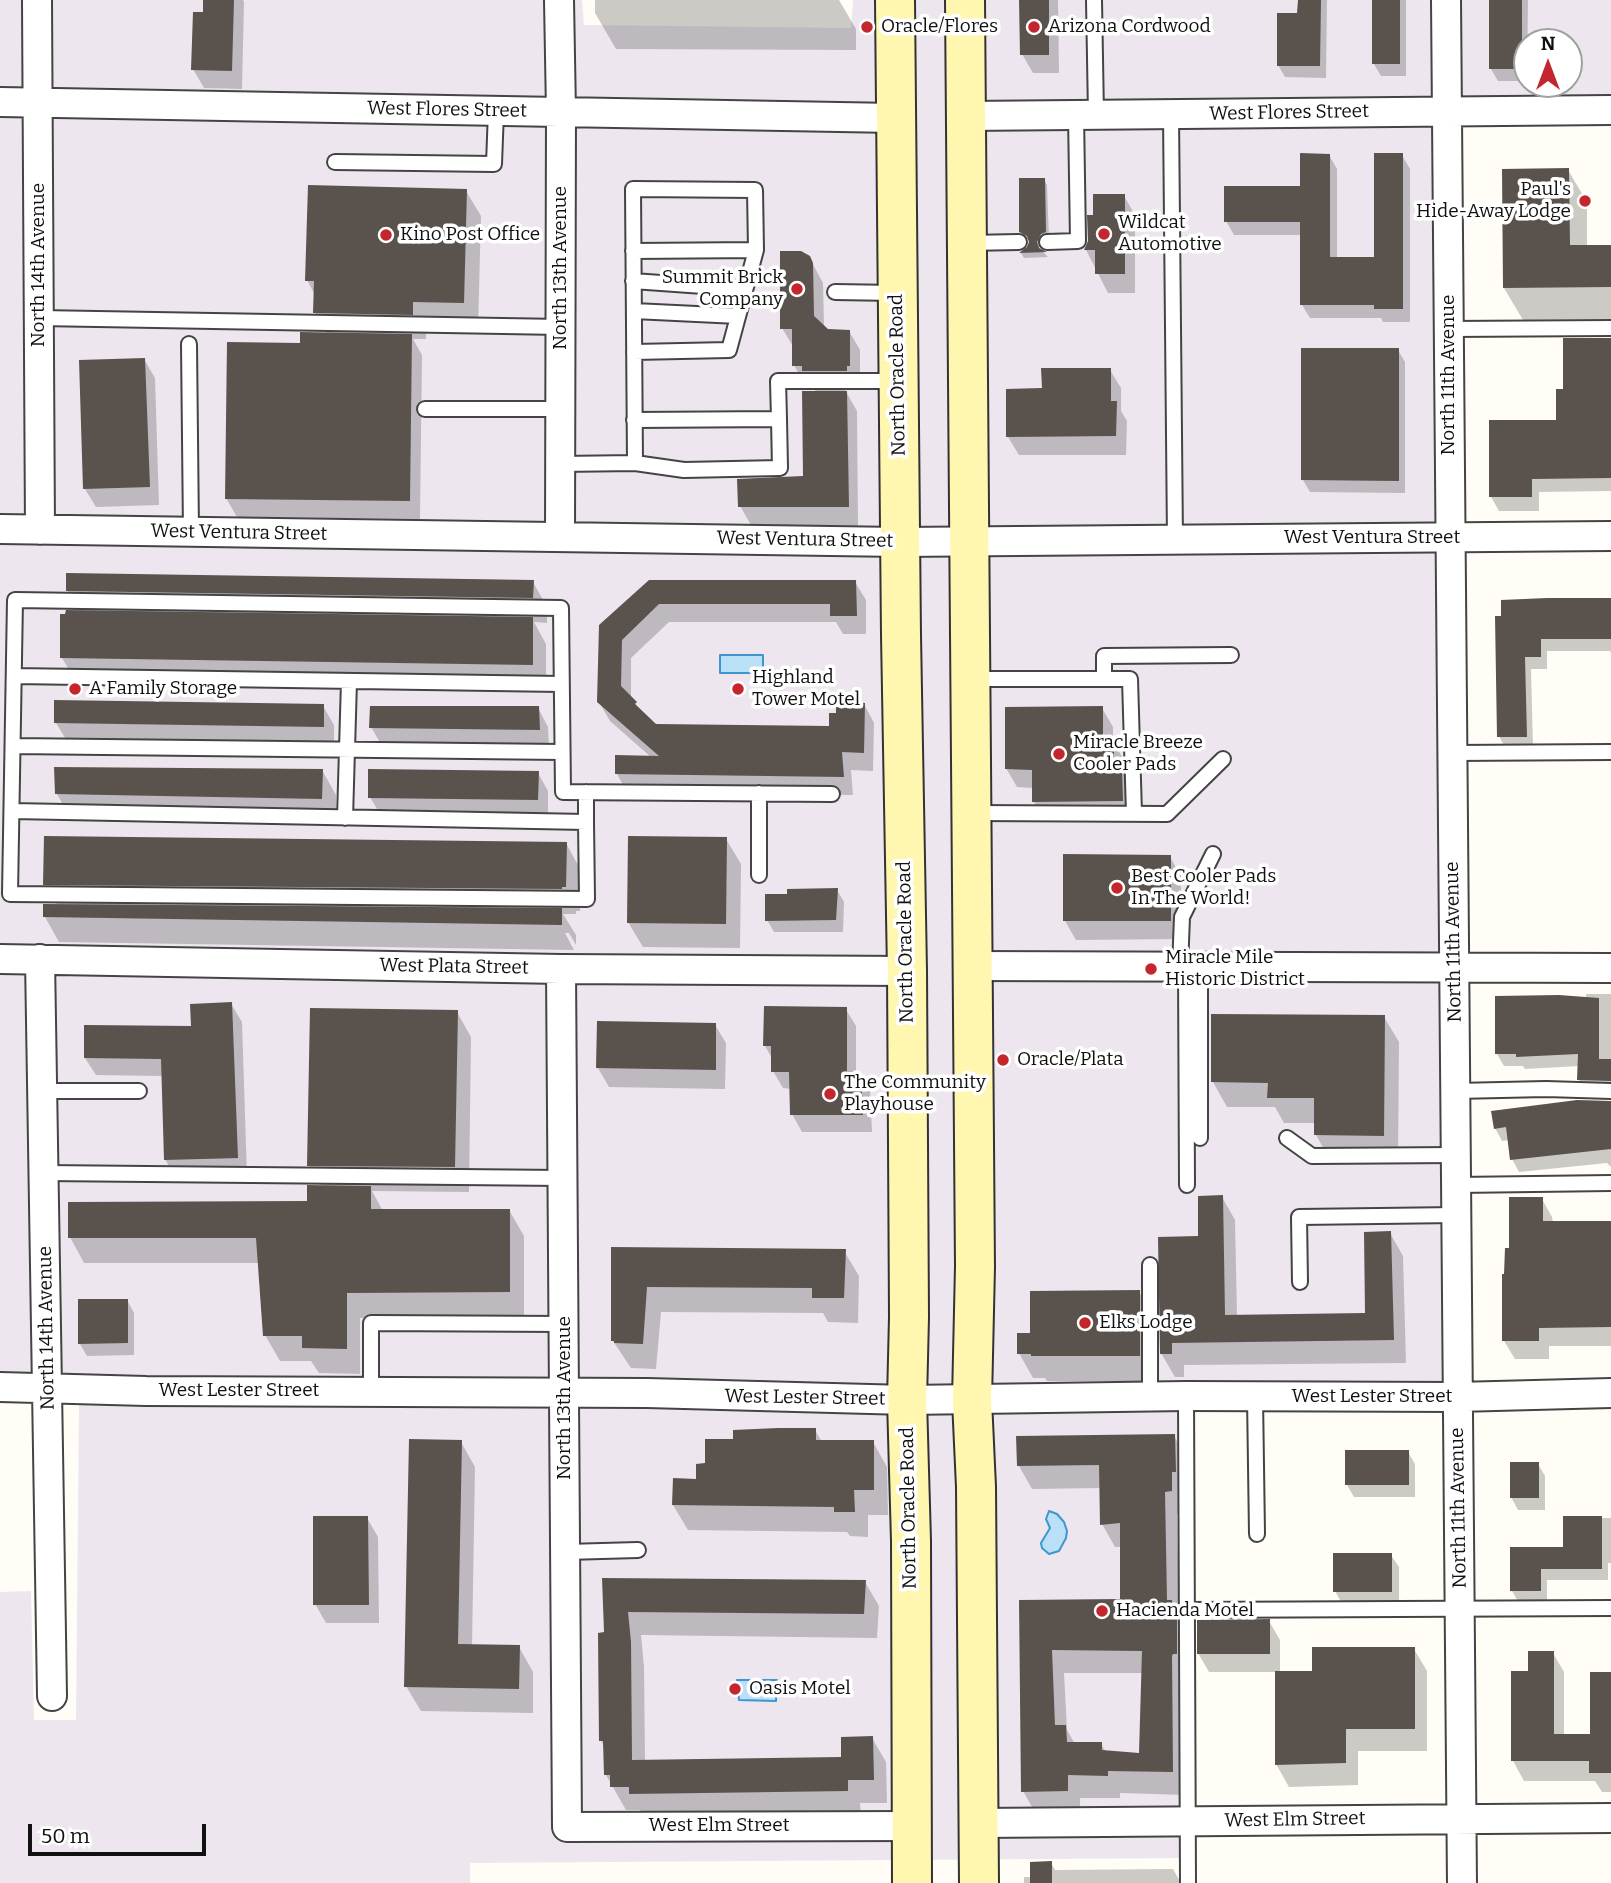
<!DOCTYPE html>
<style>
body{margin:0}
#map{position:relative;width:1611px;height:1883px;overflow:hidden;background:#fffdf5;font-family:Bitter,serif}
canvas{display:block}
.north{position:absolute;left:1513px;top:28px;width:70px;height:70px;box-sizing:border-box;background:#fff;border:2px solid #a0a0a0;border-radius:50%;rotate:0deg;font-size:19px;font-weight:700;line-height:28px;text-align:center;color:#111}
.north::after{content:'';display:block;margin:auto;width:24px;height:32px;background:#c4262e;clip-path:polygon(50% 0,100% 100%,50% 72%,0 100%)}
.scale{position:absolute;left:28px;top:1824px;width:178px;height:32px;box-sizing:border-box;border:4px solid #111;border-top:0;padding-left:9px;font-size:21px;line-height:24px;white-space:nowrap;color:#111;-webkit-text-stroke:5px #fff;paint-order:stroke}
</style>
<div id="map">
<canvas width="1611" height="1883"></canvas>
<div class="north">N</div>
<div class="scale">50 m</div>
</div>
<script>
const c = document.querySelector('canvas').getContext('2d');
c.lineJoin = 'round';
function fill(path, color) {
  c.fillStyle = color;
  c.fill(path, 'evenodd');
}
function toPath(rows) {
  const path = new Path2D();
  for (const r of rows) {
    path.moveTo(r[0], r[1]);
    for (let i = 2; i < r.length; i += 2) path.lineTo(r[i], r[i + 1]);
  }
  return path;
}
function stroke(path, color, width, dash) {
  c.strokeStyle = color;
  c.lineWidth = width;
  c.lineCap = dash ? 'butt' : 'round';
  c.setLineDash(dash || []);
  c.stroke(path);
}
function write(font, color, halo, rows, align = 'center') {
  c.font = font + ' Bitter,serif';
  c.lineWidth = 7;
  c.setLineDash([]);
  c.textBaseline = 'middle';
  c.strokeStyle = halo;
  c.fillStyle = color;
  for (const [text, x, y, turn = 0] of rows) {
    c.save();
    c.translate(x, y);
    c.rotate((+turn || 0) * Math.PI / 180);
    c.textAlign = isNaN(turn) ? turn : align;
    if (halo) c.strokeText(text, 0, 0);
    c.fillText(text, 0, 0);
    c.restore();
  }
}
fill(toPath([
 [0,0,582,0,584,25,851,28,853,0,1611,0,1611,110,1448,111,1457,1397,1186,1397,1187,1858,470,1863,470,1883,0,1883,0,1592,31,1591,34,1720,76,1720,79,1405,79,1390,0,1387],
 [1527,42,1569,42,1569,84,1527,84]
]), '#eee6ef');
const water = toPath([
 [720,655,763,655,763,673,720,673,720,655],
 [1049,1511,1057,1514,1064,1522,1067,1531,1066,1538,1059,1551,1049,1554,1042,1548,1041,1543,1050,1528,1046,1519,1049,1511],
 [737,1680,777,1680,776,1701,739,1700,737,1680]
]);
fill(water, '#b9e0f7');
stroke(water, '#3f96cf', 2);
fill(toPath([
 [205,0,243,0,244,2,242,89,204,88,193,69,204,14],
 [595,0,839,0,856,29,856,50,616,49,595,13],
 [1021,0,1058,0,1059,73,1033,73,1022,54],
 [1299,0,1327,0,1326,78,1285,77,1278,65,1299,15],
 [1373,0,1406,0,1406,76,1381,76,1374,64],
 [1491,0,1528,0,1527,81,1498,81,1491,69],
 [1329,155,1337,169,1337,259,1375,259,1402,155,1410,169,1410,322,1383,322,1381,318,1310,318,1302,305,1302,235,1234,235,1226,221,1302,187],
 [1568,170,1587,202,1587,247,1611,247,1611,319,1523,320,1504,288],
 [1044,180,1047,185,1049,238,1044,240,1039,248,1048,257,1024,258,1021,253,1029,248,1030,241,1024,238,1021,232],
 [466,191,481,216,478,328,426,326,426,339,413,339,422,355,420,519,237,517,226,498,302,345,327,334,315,313,315,295,307,280],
 [1124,196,1135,215,1135,293,1108,293,1086,250,1095,216],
 [809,257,823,283,824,327,827,330,849,331,860,350,860,385,857,385,857,390,845,390,857,411,858,526,751,525,740,506,804,478,816,392,811,384,804,384,794,365,794,348,782,328],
 [1611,338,1611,491,1539,492,1539,511,1499,511,1491,497,1557,422,1564,391],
 [1303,350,1398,350,1405,362,1405,493,1310,492,1303,480],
 [144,359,155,378,159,505,96,507,85,489],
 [1110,370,1121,388,1121,411,1127,421,1126,455,1019,455,1008,437,1043,390],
 [533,582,547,607,547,623,534,622,546,644,546,690,77,683,62,658,67,615,80,612,68,591],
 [649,582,855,582,866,600,866,634,843,634,836,622,669,622,631,658,631,698,642,713,655,725,831,728,864,704,874,723,873,771,851,770,853,795,627,792,617,774,652,758,610,721,599,702,600,626],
 [1611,600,1611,653,1610,651,1547,651,1547,669,1531,669,1533,748,1506,749,1499,736,1503,618],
 [323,706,334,725,334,745,67,741,56,723],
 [538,708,548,727,549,748,382,746,371,727],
 [1102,708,1113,727,1113,742,1124,760,1124,775,1132,789,1133,820,1044,820,1034,802,1034,788,1017,787,1006,768],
 [322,770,336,795,336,823,71,819,57,794],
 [538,773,548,791,548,818,381,816,370,797],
 [726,839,741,864,740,948,643,947,628,922],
 [566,843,580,869,580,911,576,911,576,914,563,914,576,935,576,945,569,933,565,933,574,950,59,942,45,917,45,906,58,906,45,884],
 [1170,857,1181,876,1181,939,1076,940,1065,921],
 [837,890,844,902,843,932,774,932,767,920],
 [1586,994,1611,994,1611,1093,1586,1092,1579,1080,1579,1066,1525,1069,1523,1066,1504,1066,1497,1054,1586,999],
 [231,1004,242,1022,247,1176,175,1177,165,1159,163,1076,96,1075,85,1058,193,1028],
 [845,1008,856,1026,856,1073,860,1073,870,1090,872,1132,802,1132,792,1114,791,1089,783,1088,773,1071,773,1060,765,1046],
 [457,1012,471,1037,469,1192,372,1191,383,1211,509,1210,524,1236,524,1317,360,1318,360,1374,319,1373,311,1361,280,1361,265,1335,260,1263,84,1263,70,1237,308,1203,322,1187,309,1165],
 [1384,1017,1399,1042,1398,1160,1330,1160,1316,1135,1316,1123,1284,1123,1275,1107,1227,1107,1213,1082],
 [715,1025,726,1043,725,1089,609,1087,598,1068],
 [1611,1102,1611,1167,1607,1163,1519,1172,1512,1159,1510,1140,1502,1141,1495,1128],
 [1222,1197,1235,1220,1237,1316,1366,1314,1390,1233,1403,1256,1406,1363,1184,1365,1184,1377,1175,1377,1161,1353,1200,1238],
 [1542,1199,1552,1217,1553,1223,1611,1223,1611,1346,1549,1346,1549,1359,1515,1359,1504,1341,1511,1250],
 [613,1249,844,1251,859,1276,858,1323,828,1322,823,1313,661,1312,656,1369,631,1368,613,1341],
 [1139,1292,1154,1317,1154,1381,1047,1381,1045,1378,1033,1378,1019,1353,1031,1335],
 [127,1300,134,1313,134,1355,87,1356,80,1344],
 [815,1430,822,1442,873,1442,887,1467,888,1515,868,1515,868,1537,850,1536,847,1532,688,1530,673,1505,698,1481,707,1465,734,1441],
 [1174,1436,1187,1459,1184,1514,1177,1514,1179,1616,1184,1625,1186,1795,1120,1793,1120,1798,1080,1798,1080,1814,1036,1814,1023,1791,1021,1602,1122,1600,1122,1547,1115,1547,1102,1524,1101,1488,1032,1489,1019,1466],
 [1064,1673,1143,1673,1141,1754,1106,1752,1101,1744,1075,1744,1067,1730],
 [461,1442,475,1467,472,1646,519,1647,533,1672,533,1713,421,1711,406,1686],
 [1408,1452,1415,1464,1415,1497,1354,1497,1347,1485],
 [1538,1464,1545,1476,1545,1510,1518,1510,1511,1497],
 [367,1518,378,1537,379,1623,326,1623,315,1604],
 [1564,1518,1611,1518,1611,1563,1608,1563,1608,1580,1547,1580,1547,1603,1519,1603,1512,1591,1564,1549],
 [1391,1555,1399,1567,1399,1604,1342,1604,1335,1591],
 [604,1579,865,1582,879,1606,877,1638,641,1635,644,1667,645,1761,843,1758,872,1738,886,1762,887,1803,860,1803,861,1814,645,1817,640,1810,626,1810,606,1775,605,1747,601,1741,606,1634],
 [1269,1621,1280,1640,1280,1673,1313,1673,1414,1649,1427,1671,1427,1751,1358,1751,1358,1785,1289,1787,1276,1764,1276,1672,1209,1672,1198,1653],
 [1553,1653,1564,1672,1564,1735,1591,1735,1611,1673,1611,1792,1602,1792,1595,1781,1524,1781,1513,1761,1530,1673],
 [1051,1863,1055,1870,1173,1869,1181,1883,1024,1883,1024,1877,1031,1877]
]), '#0003');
fill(toPath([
 [203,0,234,0,232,71,191,70,193,12,203,12],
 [1019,0,1049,0,1049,55,1020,55],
 [1298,0,1321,0,1320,66,1277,66,1277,13,1297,13],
 [1372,0,1400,0,1400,64,1372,64],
 [1489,0,1522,0,1522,48,1527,48,1527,69,1489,69],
 [1300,153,1330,154,1330,257,1374,257,1374,153,1403,153,1403,309,1374,309,1374,305,1300,305,1300,222,1224,222,1224,186,1300,186],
 [1569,168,1570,245,1611,245,1611,287,1503,288,1502,169],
 [1019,178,1045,178,1046,232,1041,234,1037,242,1039,248,1047,252,1019,253,1027,247,1029,242,1027,236,1019,232],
 [308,185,467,189,464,303,413,302,413,315,313,313,314,281,305,281],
 [1093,194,1125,194,1125,274,1095,274,1095,250,1084,250,1088,241,1087,215,1093,215],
 [780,251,801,251,810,256,813,263,814,316,828,329,850,330,850,366,847,366,847,371,802,371,802,366,792,366,792,329,780,329],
 [300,332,412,334,410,501,225,499,227,342,300,343],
 [1563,338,1611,338,1611,478,1532,479,1532,497,1489,497,1489,420,1556,420,1556,389,1563,389],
 [1301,348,1399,348,1399,481,1301,480],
 [145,358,150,487,83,489,79,360],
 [1041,368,1111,368,1111,401,1117,401,1116,436,1006,437,1006,389,1042,388],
 [802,391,847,391,849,507,738,507,737,479,803,476],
 [66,573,534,580,533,598,66,591],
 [649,580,856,580,857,616,830,616,830,604,659,604,622,640,621,686,637,702,635,704,656,724,829,726,829,713,836,713,836,707,847,707,847,702,865,703,864,753,842,752,844,777,615,774,615,755,659,756,597,702,599,625],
 [1547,598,1611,598,1611,639,1541,639,1541,657,1525,657,1527,737,1497,737,1495,616,1501,616,1501,600],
 [66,610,533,617,533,665,60,658,60,614,65,614],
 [54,700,324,704,324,727,54,723],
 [370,706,539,706,540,730,369,728],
 [1103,706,1103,740,1114,740,1114,769,1122,769,1123,801,1032,802,1032,770,1005,769,1005,707],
 [54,767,323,769,322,799,55,794],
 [368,769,539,771,538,800,368,798],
 [44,836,567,842,566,887,562,887,562,889,43,885],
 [628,836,727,837,726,924,627,923],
 [1063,854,1171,855,1171,921,1063,921],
 [838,888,836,920,765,921,765,894,787,894,787,889],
 [43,904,562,908,562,925,43,917],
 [1559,995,1599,998,1599,1059,1611,1059,1611,1081,1577,1080,1578,1054,1516,1057,1516,1054,1495,1054,1495,996],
 [232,1002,238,1158,164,1160,161,1059,84,1058,84,1025,191,1026,190,1004],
 [764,1006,847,1007,847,1071,861,1071,863,1115,790,1115,789,1072,771,1072,771,1046,763,1046],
 [310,1008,458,1010,455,1167,307,1166],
 [1211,1014,1385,1015,1384,1136,1314,1135,1314,1098,1267,1098,1268,1083,1211,1082],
 [597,1021,716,1023,716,1070,596,1068],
 [1577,1100,1611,1101,1611,1149,1510,1160,1506,1127,1494,1129,1491,1111],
 [307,1185,371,1186,371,1209,510,1209,510,1292,347,1293,347,1349,302,1348,302,1336,263,1336,256,1238,68,1238,68,1202,307,1201],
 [1223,1195,1225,1315,1365,1313,1364,1232,1391,1231,1394,1340,1172,1343,1172,1354,1160,1354,1158,1237,1198,1236,1198,1196],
 [1509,1197,1543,1197,1543,1221,1611,1221,1611,1327,1539,1328,1539,1341,1502,1341,1502,1274,1504,1274,1505,1248,1509,1248],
 [611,1247,846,1249,844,1298,812,1298,812,1288,647,1287,643,1344,614,1343,614,1341,611,1341],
 [1140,1290,1140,1356,1031,1356,1031,1354,1017,1354,1017,1333,1030,1333,1030,1291],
 [78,1299,128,1299,128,1343,78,1344],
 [778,1428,816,1428,816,1440,874,1440,874,1490,854,1490,855,1512,834,1512,834,1507,672,1505,673,1478,696,1479,696,1464,705,1463,705,1439,733,1439,733,1430],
 [1175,1434,1176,1472,1172,1472,1172,1491,1165,1492,1167,1600,1172,1600,1172,1619,1177,1619,1177,1654,1173,1654,1172,1656,1173,1772,1108,1771,1108,1776,1068,1775,1068,1791,1021,1792,1019,1600,1120,1599,1120,1523,1100,1525,1099,1465,1017,1466,1016,1436],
 [1052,1650,1142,1651,1139,1753,1102,1750,1102,1742,1067,1742,1066,1725,1055,1725],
 [409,1439,462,1440,458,1644,520,1645,519,1689,404,1687],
 [1345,1450,1409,1450,1409,1485,1345,1485],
 [1510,1462,1539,1462,1539,1498,1510,1498],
 [313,1516,368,1516,369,1605,313,1605],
 [1563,1516,1602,1516,1602,1569,1541,1569,1541,1591,1510,1591,1510,1547,1563,1547],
 [1333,1553,1392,1553,1392,1592,1333,1592],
 [602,1578,866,1580,864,1614,628,1612,631,1642,632,1760,841,1757,841,1737,873,1736,874,1780,848,1780,848,1791,629,1794,629,1787,610,1787,610,1775,604,1775,603,1741,599,1741,598,1633,604,1632],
 [1270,1619,1270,1654,1197,1654,1197,1620],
 [1312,1647,1415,1647,1415,1729,1346,1729,1346,1763,1275,1765,1275,1671,1312,1671],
 [1528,1651,1554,1651,1554,1734,1590,1734,1590,1672,1611,1672,1611,1773,1589,1773,1589,1761,1511,1761,1511,1671,1528,1671],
 [1052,1861,1052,1883,1030,1883,1030,1862]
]), '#5a524d');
const service = toPath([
 [1094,0,1096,115],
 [1171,114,1175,540],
 [335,162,494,164,496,111],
 [1047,242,1078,241,1076,115],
 [968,243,1019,242],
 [633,251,756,250],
 [633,281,745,289],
 [835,292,895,293],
 [634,311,738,316],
 [39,318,561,327],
 [1449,329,1611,328],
 [189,344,191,532],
 [425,409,561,409],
 [634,420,779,419,778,381,898,381],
 [635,463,684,470,780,468,779,419],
 [560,464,635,463,633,189,755,190,756,250,729,350,634,352],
 [14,676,561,684],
 [971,679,1130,679,1134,814],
 [1104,679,1104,656,1231,655],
 [13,746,562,752],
 [1453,753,1611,752],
 [586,792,586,822],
 [759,793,759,875],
 [12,811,586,822,587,899,10,894,15,600,561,608,563,792,832,794],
 [973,813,1167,814,1223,759],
 [345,818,349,681],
 [1180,967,1182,917,1213,854],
 [1186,967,1187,1185],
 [1200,967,1200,1138],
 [42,1091,139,1091],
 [1456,1091,1546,1089,1611,1091],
 [1287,1138,1312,1156,1457,1155],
 [44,1173,562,1178],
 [1457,1185,1611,1183],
 [1150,1265,1150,1397],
 [1300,1282,1299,1217,1457,1215],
 [371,1392,371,1323,564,1324],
 [1186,1396,1188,1883],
 [1255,1397,1257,1534],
 [566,1552,638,1550],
 [1187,1610,1611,1608]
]);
const minor = toPath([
 [37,0,40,530],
 [559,0,561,112,560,537],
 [1446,0,1462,1883],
 [0,102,895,118],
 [966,116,1611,110],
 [0,529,900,542,1611,536],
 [0,959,561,969,907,971],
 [40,959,52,1696],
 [972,966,1611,968],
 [561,969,567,1827,913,1826],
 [0,1387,146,1391,647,1393,907,1400,1186,1396,1457,1397,1611,1393],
 [978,1823,1611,1818]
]);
const secondary = toPath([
 [895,0,901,635,907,971,909,1317,907,1400,911,1541,912,1883],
 [965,0,975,1266,972,1400,976,1487,979,1883]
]);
stroke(service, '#444', 18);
stroke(minor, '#444', 32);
stroke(secondary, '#333', 42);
stroke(service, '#fff', 14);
stroke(minor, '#fff', 28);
stroke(secondary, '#fff6b0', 38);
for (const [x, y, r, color] of [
 [867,27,7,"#c4262e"],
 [1034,27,7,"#c4262e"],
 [1585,201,7,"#c4262e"],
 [1104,234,7,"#c4262e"],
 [386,235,7,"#c4262e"],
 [797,289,7,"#c4262e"],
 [75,689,7,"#c4262e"],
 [738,689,7,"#c4262e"],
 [1059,754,7,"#c4262e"],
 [1117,888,7,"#c4262e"],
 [1151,969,7,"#c4262e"],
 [1003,1060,7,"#c4262e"],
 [830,1094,7,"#c4262e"],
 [1085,1323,7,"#c4262e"],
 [1102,1611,7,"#c4262e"],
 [735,1689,7,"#c4262e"]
]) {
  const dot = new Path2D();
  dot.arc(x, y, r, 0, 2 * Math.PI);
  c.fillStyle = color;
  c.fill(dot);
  stroke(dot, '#fff', 2.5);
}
write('19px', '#111', '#fff', [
 ["Oracle/Flores",881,27],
 ["Arizona Cordwood",1048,27],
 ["Paul's",1571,190,"right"],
 ["Hide-Away Lodge",1571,212,"right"],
 ["Wildcat",1118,223],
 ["Automotive",1118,245],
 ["Kino Post Office",400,235],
 ["Summit Brick",783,278,"right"],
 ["Company",783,300,"right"],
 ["Highland",752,678],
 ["Tower Motel",752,700],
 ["A Family Storage",89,689],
 ["Miracle Breeze",1073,743],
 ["Cooler Pads",1073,765],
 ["Best Cooler Pads",1131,877],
 ["In The World!",1131,899],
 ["Miracle Mile",1165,958],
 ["Historic District",1165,980],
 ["Oracle/Plata",1017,1060],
 ["The Community",844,1083],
 ["Playhouse",844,1105],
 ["Elks Lodge",1099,1323],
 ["Hacienda Motel",1116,1611],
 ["Oasis Motel",749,1689]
], 'left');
write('19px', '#111', '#fff', [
 ["West Flores Street",447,110,1],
 ["West Flores Street",1289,113,-1],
 ["North 14th Avenue",39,265,-90],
 ["North 13th Avenue",561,268,-90],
 ["North Oracle Road",898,375,-91],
 ["North 11th Avenue",1449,375,-90],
 ["West Ventura Street",239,533,1],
 ["West Ventura Street",1372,538],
 ["West Ventura Street",805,540,1],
 ["North Oracle Road",906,942,-91],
 ["North 11th Avenue",1454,942,-91],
 ["West Plata Street",454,967,1],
 ["North 14th Avenue",47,1328,-91],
 ["West Lester Street",239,1391],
 ["West Lester Street",1372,1397],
 ["North 13th Avenue",565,1398,-90],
 ["West Lester Street",805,1398,1],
 ["North Oracle Road",909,1508,-91],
 ["North 11th Avenue",1459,1508,-91],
 ["West Elm Street",1295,1820,-1],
 ["West Elm Street",719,1826]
]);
</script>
